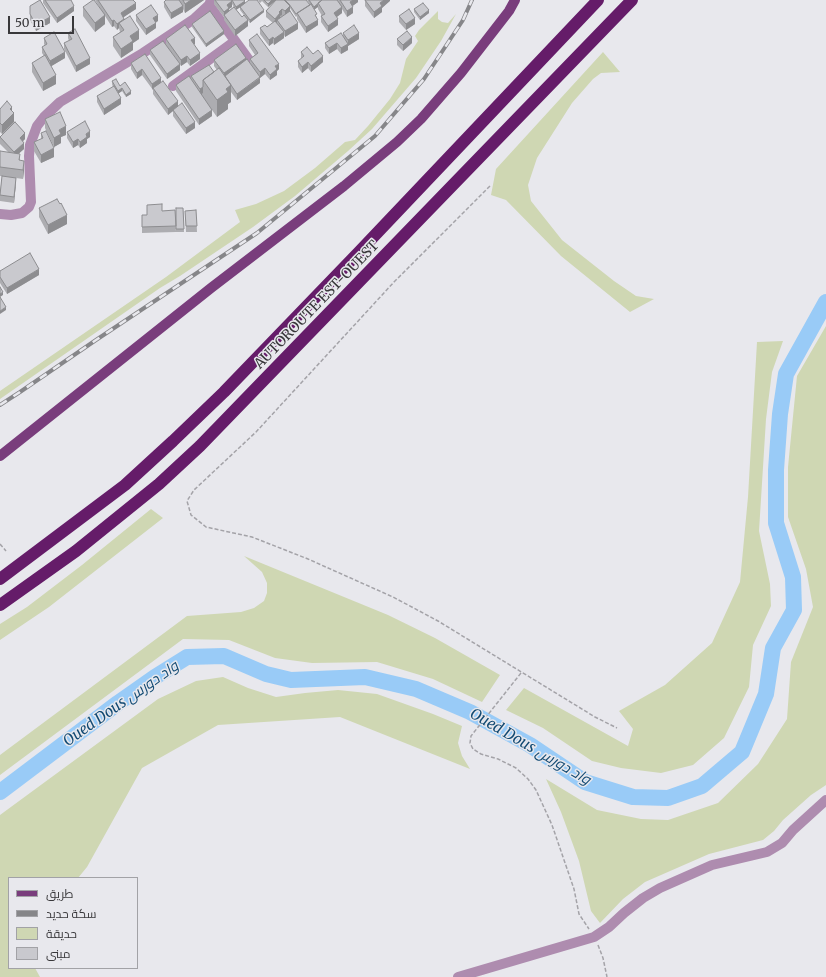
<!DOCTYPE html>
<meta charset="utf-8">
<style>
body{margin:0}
#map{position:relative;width:826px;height:977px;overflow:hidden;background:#e8e8ed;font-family:Merriweather,Cairo,serif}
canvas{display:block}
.legend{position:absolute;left:8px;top:877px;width:130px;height:92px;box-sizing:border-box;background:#e8e8ed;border:1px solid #a2a2a6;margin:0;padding:5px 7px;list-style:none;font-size:12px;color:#39383b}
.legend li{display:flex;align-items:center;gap:8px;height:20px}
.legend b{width:20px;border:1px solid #a2a2a6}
.scale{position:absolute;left:8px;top:16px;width:66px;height:18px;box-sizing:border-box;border:2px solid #39383b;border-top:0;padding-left:5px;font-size:12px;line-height:14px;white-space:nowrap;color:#39383b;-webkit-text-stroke:3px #e8e8ed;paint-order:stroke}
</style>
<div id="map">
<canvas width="826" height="977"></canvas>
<ul class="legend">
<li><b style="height:5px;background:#793d7c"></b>طريق</li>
<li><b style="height:5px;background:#868689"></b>سكة حديد</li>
<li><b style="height:11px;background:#cfd7b3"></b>حديقة</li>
<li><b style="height:11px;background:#c9c9ce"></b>مبنى</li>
</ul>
<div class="scale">50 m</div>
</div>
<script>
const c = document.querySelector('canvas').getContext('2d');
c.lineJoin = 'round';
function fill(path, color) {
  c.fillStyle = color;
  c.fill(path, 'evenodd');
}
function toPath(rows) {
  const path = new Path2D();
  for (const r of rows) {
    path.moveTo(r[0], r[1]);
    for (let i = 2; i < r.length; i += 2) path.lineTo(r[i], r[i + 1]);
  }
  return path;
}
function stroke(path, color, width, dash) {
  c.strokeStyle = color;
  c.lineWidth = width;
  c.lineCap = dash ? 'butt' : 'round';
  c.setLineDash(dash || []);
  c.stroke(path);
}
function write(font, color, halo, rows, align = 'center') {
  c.font = font + ' Merriweather,Cairo,serif';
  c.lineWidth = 3;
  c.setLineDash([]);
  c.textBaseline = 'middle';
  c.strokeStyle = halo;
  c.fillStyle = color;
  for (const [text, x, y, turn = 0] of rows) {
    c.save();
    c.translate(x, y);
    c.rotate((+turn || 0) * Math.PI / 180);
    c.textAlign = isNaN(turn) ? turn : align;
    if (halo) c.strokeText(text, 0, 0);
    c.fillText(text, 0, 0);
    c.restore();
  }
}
fill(toPath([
 [438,11,438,19,442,22,448,23,456,14,441,41,416,78,372,129,348,151,295,196,253,227,180,276,160,288,0,399,0,391,166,277,240,222,235,210,256,204,284,191,315,168,345,142,355,140,368,126,390,99,400,83,406,59,418,41,415,36,419,30],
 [603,52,620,72,601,73,593,79,572,103,537,158,528,185,531,201,562,240,614,281,636,296,654,299,630,312,561,256,506,200,491,195,496,169],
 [826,326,826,785,811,795,783,820,774,831,763,840,709,854,645,882,623,899,600,923,591,911,579,861,561,812,546,779,597,810,641,819,668,820,718,803,758,764,787,719,791,662,813,607,806,569,788,517,788,467,797,376],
 [783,341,772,372,766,419,759,531,770,584,771,606,753,645,749,687,724,738,693,765,661,773,621,768,592,761,543,728,506,710,524,688,628,746,633,729,619,711,665,685,712,643,740,582,748,497,757,342],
 [151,509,163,518,49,607,0,640,0,624,27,607,82,565],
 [244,556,388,615,435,638,500,675,482,702,433,679,377,662,312,663,275,658,229,640,183,639,0,775,0,755,187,616,241,612,254,608,264,601,267,593,267,583,262,572],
 [223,677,248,688,276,697,305,693,338,690,377,694,433,714,462,726,458,743,462,756,470,769,340,717,218,725,142,768,87,867,78,878,9,878,9,968,35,968,40,977,0,977,0,815,158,699,196,681]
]), '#cfd7b3');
stroke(toPath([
 [0,792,118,703,155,677,187,657,224,656,266,674,291,680,365,677,416,689,470,712,530,745,585,782,633,797,668,798,702,786,742,752,766,694,773,648,794,610,793,577,776,523,776,470,780,414,786,374,826,302]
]), '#99cbf7', 16);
stroke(toPath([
 [490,186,394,282,256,432,194,490,187,501,191,515,206,527,252,537,308,559,393,597,438,621,595,717,617,728],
 [0,544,6,551],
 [521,673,471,736,470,743,473,749,481,754,498,759,516,768,528,779,536,790,552,825,574,889,579,914,589,929],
 [598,945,603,958,607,977]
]), '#a4a3a8', 1.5, [4, 2]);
stroke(toPath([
 [209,5,249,60],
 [173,86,235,41],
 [0,214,11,215,22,213,29,207,31,202,29,156,30,145,37,126,44,117,60,102,143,53,194,19,209,5,211,0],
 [458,977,594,937,609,927,624,913,643,898,660,888,712,865,767,852,782,843,793,830,826,800]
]), '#ae8caf', 10);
stroke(toPath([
 [0,456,211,288,344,186,397,142,421,119,461,73,509,11,515,0]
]), '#793d7c', 10);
stroke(toPath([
 [0,579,125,485,173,441,224,392,359,252,598,0],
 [0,605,76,551,159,484,200,446,632,0]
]), '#651c69', 12);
const rail = toPath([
 [0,405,20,392,96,340,257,233,375,136,424,79,463,20,472,0]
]);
stroke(rail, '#868689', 4);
stroke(rail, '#e8e8ed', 2.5, [8]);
fill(toPath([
 [43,0,71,0,74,11,57,23,43,3],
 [95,0,133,0,136,9,123,17,139,39,133,43,133,50,121,58,113,46,113,37,120,32,119,28,117,30,114,26,112,27,105,16,105,24,95,32,83,16,83,7,103,13],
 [166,0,204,0,185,13,183,9,183,12,171,19,164,7,164,2],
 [214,0,244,0,245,3,264,12,250,23,240,10,240,7,236,10,248,26,235,36,224,20,224,17,214,4],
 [232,4,234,7,229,10,229,9,232,7],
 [258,0,276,0,268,7,262,1,260,3],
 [276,0,310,5,307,0,358,0,358,2,352,6,353,13,347,17,342,9,342,13,337,17,338,25,328,32,321,22,321,16,322,16,318,9,318,7,314,9,317,19,318,25,306,33,297,19,297,16,296,17,290,8,290,11,298,29,285,37,284,35,284,38,274,45,273,43,269,46,260,34,260,28,267,27,273,23,266,17,266,11],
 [365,0,390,0,382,8,382,12,374,18,365,6],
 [414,9,429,13,420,20,414,12],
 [30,14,50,23,36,31,30,20],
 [136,15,158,21,156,22,156,28,146,35,136,21],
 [399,16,415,24,406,30,399,22],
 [192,24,224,34,206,47,192,27],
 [68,33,90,64,76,72,64,49,64,43,69,41,68,38],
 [343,33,359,39,348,46,348,50,341,54,337,49,329,54,325,48,325,43,343,36],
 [44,38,65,58,51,66,56,84,43,91,32,72,32,63,44,56,42,53,42,47,45,46,44,44],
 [166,39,195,44,194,44,200,59,190,66,187,62,181,66,172,53,180,70,167,79,150,55,150,50,166,45],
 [397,39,412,43,403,51,397,45],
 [249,40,279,69,277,71,277,75,270,80,265,74,260,78,260,83,237,100,231,92,231,102,228,104,228,109,217,117,212,110,212,116,199,125,176,91,176,85,191,79,191,76,214,72,217,70,214,66,214,60,246,60,250,64,250,59,255,55,249,46],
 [301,52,313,54,323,62,311,72,308,68,302,73,298,67,298,61,301,59],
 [145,54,161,82,178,106,195,128,186,134,173,116,173,111,168,115,153,94,153,90,142,75,137,79,131,69,131,63],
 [112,81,120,86,131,94,126,97,122,91,118,93,121,104,104,115,97,102,97,96,113,87,112,84],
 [0,109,14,122,2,134,0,132],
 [45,119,66,135,61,137,61,143,54,147,45,128],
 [67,132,90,137,87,139,87,143,80,148,78,145,73,148,67,138],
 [41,133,54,157,41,163,34,151,34,142,41,139],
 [0,137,25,139,23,141,24,149,19,153,20,160,24,170,23,179,16,178,16,183,14,203,0,201,0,193,2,176,0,176,0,154,8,152,0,144],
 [60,204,67,224,48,234,39,217,39,208],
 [176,208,183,208,184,232,176,232],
 [175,210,176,232,142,233,142,215,147,215,162,211],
 [196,210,197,232,186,232,185,211],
 [0,271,39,275,7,294,0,283]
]), '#adadb1');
fill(toPath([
 [191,0,204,0,185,13,185,4],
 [272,0,276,0,268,7,268,4],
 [353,0,358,0,358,2,350,8,350,2],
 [384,0,390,0,390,1,382,8,382,12,374,18,374,12,380,3],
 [232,1,232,7,229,9,229,14,224,15,224,12,227,5],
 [245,1,245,4,236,10,236,7],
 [136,3,136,9,121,19,121,13],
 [289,4,290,6,290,11,285,17,285,11,288,7],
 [318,4,318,7,314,10,314,7],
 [74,6,74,11,57,23,57,18],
 [183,6,183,12,171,19,171,13],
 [342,7,342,13,334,19,334,13],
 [353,7,353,13,347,17,347,11],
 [282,9,282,15,280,16,280,19,277,20,277,23,275,25,275,19,279,12],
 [264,10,264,12,250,23,250,20],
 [429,10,429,13,420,20,420,17],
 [105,15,105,24,95,32,95,23],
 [158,15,158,21,153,24,153,18],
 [50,17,50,23,36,31,36,25],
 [415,18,415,24,406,30,406,24],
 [124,19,119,23,119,28,117,30,117,24],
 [338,19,338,25,328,32,328,26],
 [114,20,114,26,112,27,112,21],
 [248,20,248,26,235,36,235,30],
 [318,20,318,25,306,33,306,27],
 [156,23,156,28,146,35,146,29],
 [298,23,298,29,285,37,285,31],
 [139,30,139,39,133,43,133,50,121,58,121,49,130,36],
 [224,31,224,34,206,47,206,44],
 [284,32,284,38,274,45,274,39],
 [359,33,359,39,348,46,348,40],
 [273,37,273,43,269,46,269,40],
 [412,37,412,43,403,51,403,45],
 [195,38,195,44,191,46,191,40],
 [337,43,337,49,329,54,329,48],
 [348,44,348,50,341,54,341,48],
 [65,52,65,58,50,67,50,61],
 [200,53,200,59,190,66,190,60],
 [187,56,187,62,181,66,181,60],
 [323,56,323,62,311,72,311,66],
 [90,58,90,64,76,72,76,66],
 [246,58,246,63,224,79,224,73],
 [308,62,308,68,302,73,302,67],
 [180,64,180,70,167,79,167,74],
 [279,64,279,69,277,71,277,75,270,80,270,75,275,66],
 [265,68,265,74,260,78,260,83,237,100,237,94,260,78,260,72],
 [142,69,142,75,137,79,137,73],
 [56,75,56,84,43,91,43,83],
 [161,78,161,84,153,88,152,90,152,84],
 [231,85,231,102,228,104,228,109,217,117,217,100,226,89],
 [203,87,203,93,200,95,200,89],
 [122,88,122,91,118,94,118,91],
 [131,91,131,94,126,97,126,95],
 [121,98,121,104,104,115,104,109],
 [178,101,178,107,173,110,173,111,168,115,168,109],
 [12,107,12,115,14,113,14,122,2,134,2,125,10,109],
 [212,110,212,116,199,125,199,119],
 [195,122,195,128,186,134,186,128],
 [66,126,66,135,61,137,61,143,54,147,54,138,59,130],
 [90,131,90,137,87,139,87,143,80,148,80,142,86,134],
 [25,133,25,139,20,144,20,138],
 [78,139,78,145,73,148,73,142],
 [24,143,24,149,14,158,14,152],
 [54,148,54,157,41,163,41,155],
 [24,161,24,170,23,179,23,170],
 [16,178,16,183,14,203,14,197],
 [67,215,67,224,48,234,48,225],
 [39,269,39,275,7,294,7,288],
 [3,292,3,295,0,297,0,294],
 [6,307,6,310,0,314,0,311]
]), '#8d8d90');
const building = toPath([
 [40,0,50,17,36,25,30,14,30,6,40,0],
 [45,0,71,0,74,6,57,18,45,0],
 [93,0,94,0,105,15,95,23,83,7,93,0],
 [98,0,133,0,136,3,121,13,124,19,117,24,114,20,112,21,98,0],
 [166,0,179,0,183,6,171,13,164,2,166,0],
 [183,0,191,0,185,4,183,0],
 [215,0,232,0,232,1,227,5,229,8,224,12,215,0],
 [232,0,244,0,245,1,236,7,232,0],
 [249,0,257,0,264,10,250,20,240,7,249,0],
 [264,0,272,0,268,4,264,0],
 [276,0,284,0,290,6,285,11,282,9,279,12,280,13,275,19,266,11,276,0],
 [285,0,306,0,310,5,296,14,289,4,285,0],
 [309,0,322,0,314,7,309,0],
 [322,0,337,0,342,7,334,13,338,19,328,26,321,16,325,14,318,3,322,0],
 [340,0,353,0,350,2,353,7,347,11,340,0],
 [365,0,384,0,380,3,382,6,374,12,365,0],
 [423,3,429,10,420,17,414,9,423,3],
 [311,4,317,14,315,15,318,20,306,27,297,13,311,4],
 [151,5,158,15,153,18,156,23,146,29,136,15,151,5],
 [234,7,242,17,244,15,248,20,235,30,224,15,234,7],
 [409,9,415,18,406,24,399,16,409,9],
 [210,11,224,31,206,44,192,24,210,11],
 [290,11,298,23,285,31,277,20,290,11],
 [130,16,139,30,130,36,133,41,121,49,113,37,124,30,119,23,130,16],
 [275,21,284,32,274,39,273,37,269,40,260,28,265,25,267,27,275,21],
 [185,25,195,38,191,40,200,53,190,60,187,56,181,60,166,39,185,25],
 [354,25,359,33,348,40,343,33,354,25],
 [75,29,90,58,76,66,64,43,72,39,68,33,75,29],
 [407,31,412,37,403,45,397,39,407,31],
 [54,32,65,52,50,61,42,47,47,44,44,38,54,32],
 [341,33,348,44,341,48,337,43,329,48,325,43,341,33],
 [257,34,279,64,275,66,277,69,270,75,265,68,260,72,250,59,258,53,249,40,257,34],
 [163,41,180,64,167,74,150,50,163,41],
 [236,44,246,58,224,73,214,60,236,44],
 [307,47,313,54,318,50,323,56,311,66,308,62,302,67,298,61,304,56,301,52,307,47],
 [145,54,161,78,152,84,142,69,137,73,131,63,145,54],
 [45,55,56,75,43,83,32,63,45,55],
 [247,59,260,77,237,94,225,76,247,59],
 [209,65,214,72,203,80,203,87,200,89,191,76,209,65],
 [219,68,231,85,226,89,228,92,217,100,203,80,219,68],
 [189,76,212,110,199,119,176,85,189,76],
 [116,79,120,86,125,82,131,91,126,95,122,88,118,91,112,81,116,79],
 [163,81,178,101,168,109,153,88,163,81],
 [114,86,121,98,104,109,97,96,114,86],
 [7,101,12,107,10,109,14,113,2,125,0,123,0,109,7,101],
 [182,103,195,122,186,128,173,110,182,103],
 [60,112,66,126,59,130,61,134,54,138,45,119,60,112],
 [85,121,90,131,86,134,87,137,80,142,78,139,73,142,67,132,85,121],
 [15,122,25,133,20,138,24,143,14,152,0,137,15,122],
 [46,131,54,148,41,155,34,142,43,138,41,133,46,131],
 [0,151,20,154,19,160,24,161,23,170,0,167,0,151],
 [2,176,16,178,14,197,0,195,2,176],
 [57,199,60,204,61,203,67,215,48,225,39,208,57,199],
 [162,204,162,211,175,210,176,226,142,227,142,215,147,215,147,205,162,204],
 [176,208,183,208,184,229,176,229,176,208],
 [196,210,197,226,186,226,185,211,196,210],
 [30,253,39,269,7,288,0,277,0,271,30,253],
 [0,287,3,292,0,294,0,287],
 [0,297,6,307,0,311,0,297]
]);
fill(building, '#c9c9ce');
stroke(building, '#8d8d90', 1);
write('14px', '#39383b', '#e8e8ed', [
 ["AUTOROUTE EST-OUEST",317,305,-46]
]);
write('italic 15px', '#124a73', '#e8e8ed', [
 ["Oued Dous واد دورس",121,704,-35],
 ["Oued Dous واد دورس",530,747,30]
]);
</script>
